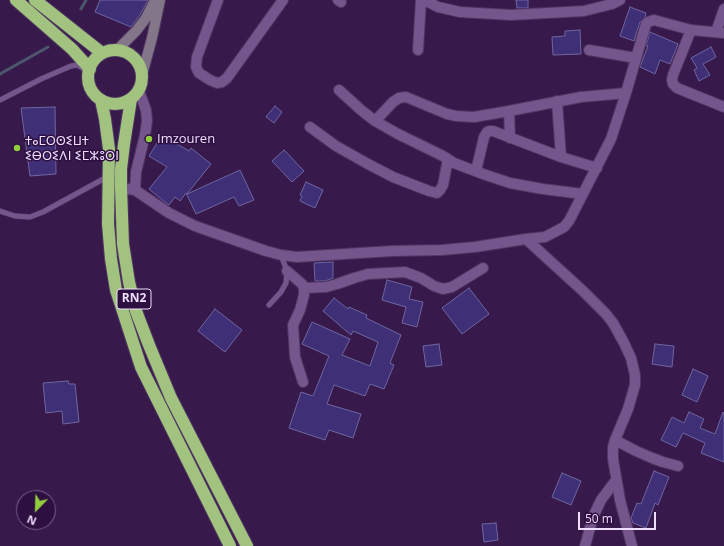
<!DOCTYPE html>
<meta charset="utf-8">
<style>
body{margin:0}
#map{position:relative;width:724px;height:546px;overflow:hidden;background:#371a4b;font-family:"Open Sans",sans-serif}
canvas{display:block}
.north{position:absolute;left:16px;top:490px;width:40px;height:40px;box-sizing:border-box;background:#2d0f40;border:1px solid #7a618b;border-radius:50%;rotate:203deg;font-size:11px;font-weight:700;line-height:16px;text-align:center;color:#eeddfc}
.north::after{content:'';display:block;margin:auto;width:14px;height:18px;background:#92cd3e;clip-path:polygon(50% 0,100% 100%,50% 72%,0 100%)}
.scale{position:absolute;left:578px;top:512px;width:78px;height:18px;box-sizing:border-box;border:2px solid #eeddfc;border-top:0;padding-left:5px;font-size:12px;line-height:14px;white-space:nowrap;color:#eeddfc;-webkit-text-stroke:3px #2d0f40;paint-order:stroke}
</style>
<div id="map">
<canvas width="724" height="546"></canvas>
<div class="north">N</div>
<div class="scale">50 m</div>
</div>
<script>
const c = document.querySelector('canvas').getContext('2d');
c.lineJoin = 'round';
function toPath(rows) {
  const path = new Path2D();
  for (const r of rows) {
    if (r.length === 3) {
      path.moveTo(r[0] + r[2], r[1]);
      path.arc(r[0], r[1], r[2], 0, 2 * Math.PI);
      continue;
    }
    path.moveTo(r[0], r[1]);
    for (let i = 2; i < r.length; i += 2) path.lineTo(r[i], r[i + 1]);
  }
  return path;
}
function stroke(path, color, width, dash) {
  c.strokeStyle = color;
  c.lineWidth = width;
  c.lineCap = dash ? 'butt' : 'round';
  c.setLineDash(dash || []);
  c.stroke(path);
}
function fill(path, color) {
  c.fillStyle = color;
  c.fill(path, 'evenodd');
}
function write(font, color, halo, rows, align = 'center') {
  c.font = font + ' "Open Sans","Noto Sans Tifinagh",sans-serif';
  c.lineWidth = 3;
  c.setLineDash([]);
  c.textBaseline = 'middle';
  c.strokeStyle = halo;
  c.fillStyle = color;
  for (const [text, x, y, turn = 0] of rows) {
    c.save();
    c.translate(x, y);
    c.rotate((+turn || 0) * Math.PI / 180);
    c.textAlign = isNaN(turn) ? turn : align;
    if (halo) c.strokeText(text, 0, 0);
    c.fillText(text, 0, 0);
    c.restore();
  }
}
stroke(toPath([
 [81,9,86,0],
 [0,74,48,47]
]), '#4c566d', 3);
const building = toPath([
 [100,0,148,0,140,15,131,27,95,12,100,0],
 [516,0,528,0,528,8,517,8,516,0],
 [630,7,646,13,645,17,640,22,634,41,620,36,630,7],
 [580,30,581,54,553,55,552,37,565,36,565,31,580,30],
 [650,32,678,44,670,64,660,60,655,74,640,67,648,46,646,46,650,32],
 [711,47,716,57,703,64,710,75,699,81,694,70,697,68,691,58,711,47],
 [275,106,282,112,274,123,266,117,275,106],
 [55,107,56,174,30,176,21,108,55,107],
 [162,135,189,151,191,148,211,164,187,194,240,170,254,200,239,206,234,197,196,214,186,193,180,201,175,197,169,205,166,203,149,189,167,167,149,156,162,135],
 [284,150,304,171,292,182,272,161,284,150],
 [306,182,323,190,315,208,300,201,302,196,300,195,306,182],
 [333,262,333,278,325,281,315,281,314,263,333,262],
 [387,280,412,287,409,299,423,302,417,327,402,323,406,307,382,300,387,280],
 [469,288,489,314,462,334,442,308,469,288],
 [334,298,348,309,349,307,367,315,366,318,401,335,390,363,394,365,384,389,370,384,365,396,334,385,327,404,361,414,353,438,329,430,325,440,289,428,301,392,313,396,329,356,302,344,312,322,350,339,342,355,370,366,378,342,353,331,351,335,323,311,334,298],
 [215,309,242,330,225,352,198,331,215,309],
 [439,344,442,365,426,367,423,346,439,344],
 [655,344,674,346,672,367,652,364,655,344],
 [693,369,708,376,697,402,682,395,693,369],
 [68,381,69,384,75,384,79,422,63,424,62,411,46,413,43,383,68,381],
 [689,412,704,419,700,428,715,434,723,412,724,413,724,462,701,453,705,443,683,433,676,447,661,440,672,417,684,423,689,412],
 [654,471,669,477,658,505,655,503,646,528,633,523,631,518,637,503,641,504,654,471],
 [562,473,581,481,571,505,552,497,562,473],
 [496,523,498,540,484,542,482,524,496,523]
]);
fill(building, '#3f2f77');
stroke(building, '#6e66a0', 1);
const lane = toPath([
 [0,100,41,79,71,66,77,65,81,67,85,70],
 [0,211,15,216,30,217,43,212,107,177],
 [269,305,281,292,286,283,287,271,281,255]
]);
const street = toPath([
 [218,0,197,57,196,67,199,73,210,80,217,83,222,82,227,78,283,0],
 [338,0,341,2],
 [424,0,438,7,460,12,511,15,584,11,612,4,620,0],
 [691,30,673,75,672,80,673,84,677,88,724,107],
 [716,32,724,9],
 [418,50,421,0],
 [589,50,636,58],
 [339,90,361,110,375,121,398,134,443,156,454,163,483,174,510,183,543,189,583,194],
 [557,101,561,157],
 [375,121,393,102,399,98,406,97,447,114,456,116,474,117,509,111],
 [310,127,336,146,368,164,393,177,429,191,437,193,440,190,443,185,448,159],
 [510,138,509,111,581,97,626,93],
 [476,171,484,137,487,132,489,131,493,131,561,157,597,168],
 [121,188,135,190,169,213,195,226,266,251,281,255,297,257,392,251,442,250,475,247,526,239,545,237,564,227,569,221,611,139,626,93,646,24,648,22,654,20,691,30,724,33],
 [135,190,136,172,145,135,147,121,146,110,139,91],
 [526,239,583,291,606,314,613,323,618,332,624,343,631,358,635,375,635,385,628,409,615,440,613,447,613,459,620,500,632,546],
 [287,271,302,284,304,288,304,295,300,310,293,325,295,357,303,382],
 [304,288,326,287,337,284,354,278,368,274,405,272,421,278,434,286,443,289,452,287,483,268],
 [615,440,636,451,652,458,663,462,678,466],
 [585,546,593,517,601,500,616,480]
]);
const secondary = toPath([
 [117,50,136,31,146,18,155,0],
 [142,75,152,38,160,0]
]);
const highway = toPath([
 [16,0,72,49,90,69],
 [35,0,102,53],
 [115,77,27],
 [131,99,124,144,121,169,121,188,123,244,129,282,136,311,149,345,171,398,247,546],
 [101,100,105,119,109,149,108,224,111,259,116,290,141,367,230,546]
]);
stroke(lane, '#503661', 6);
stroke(street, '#503661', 12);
stroke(secondary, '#503661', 12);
stroke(highway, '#503661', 14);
stroke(lane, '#74558c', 5);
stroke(street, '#74558c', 10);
stroke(secondary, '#827688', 10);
stroke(highway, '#a2c27f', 12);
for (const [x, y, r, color] of [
 [149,139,4,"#92cd3e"],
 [17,148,4,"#92cd3e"]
]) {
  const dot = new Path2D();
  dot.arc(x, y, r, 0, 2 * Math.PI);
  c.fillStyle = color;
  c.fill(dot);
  stroke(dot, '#2d0f40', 1.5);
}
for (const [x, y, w] of [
 [134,299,34]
]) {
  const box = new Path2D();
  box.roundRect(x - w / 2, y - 10, w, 20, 3);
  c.fillStyle = '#2d0f40';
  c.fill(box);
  stroke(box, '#eeddfc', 1);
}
write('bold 12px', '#eeddfc', null, [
 ["RN2",134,299]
]);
write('13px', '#eeddfc', '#2d0f40', [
 ["Imzouren",157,139],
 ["ⵜⴰⵎⵔⵙⵉⵡⵜ",25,141],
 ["ⵉⴱⵔⵉⴷⵏ ⵉⵎⵣⵓⵔⵏ",25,156]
], 'left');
</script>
